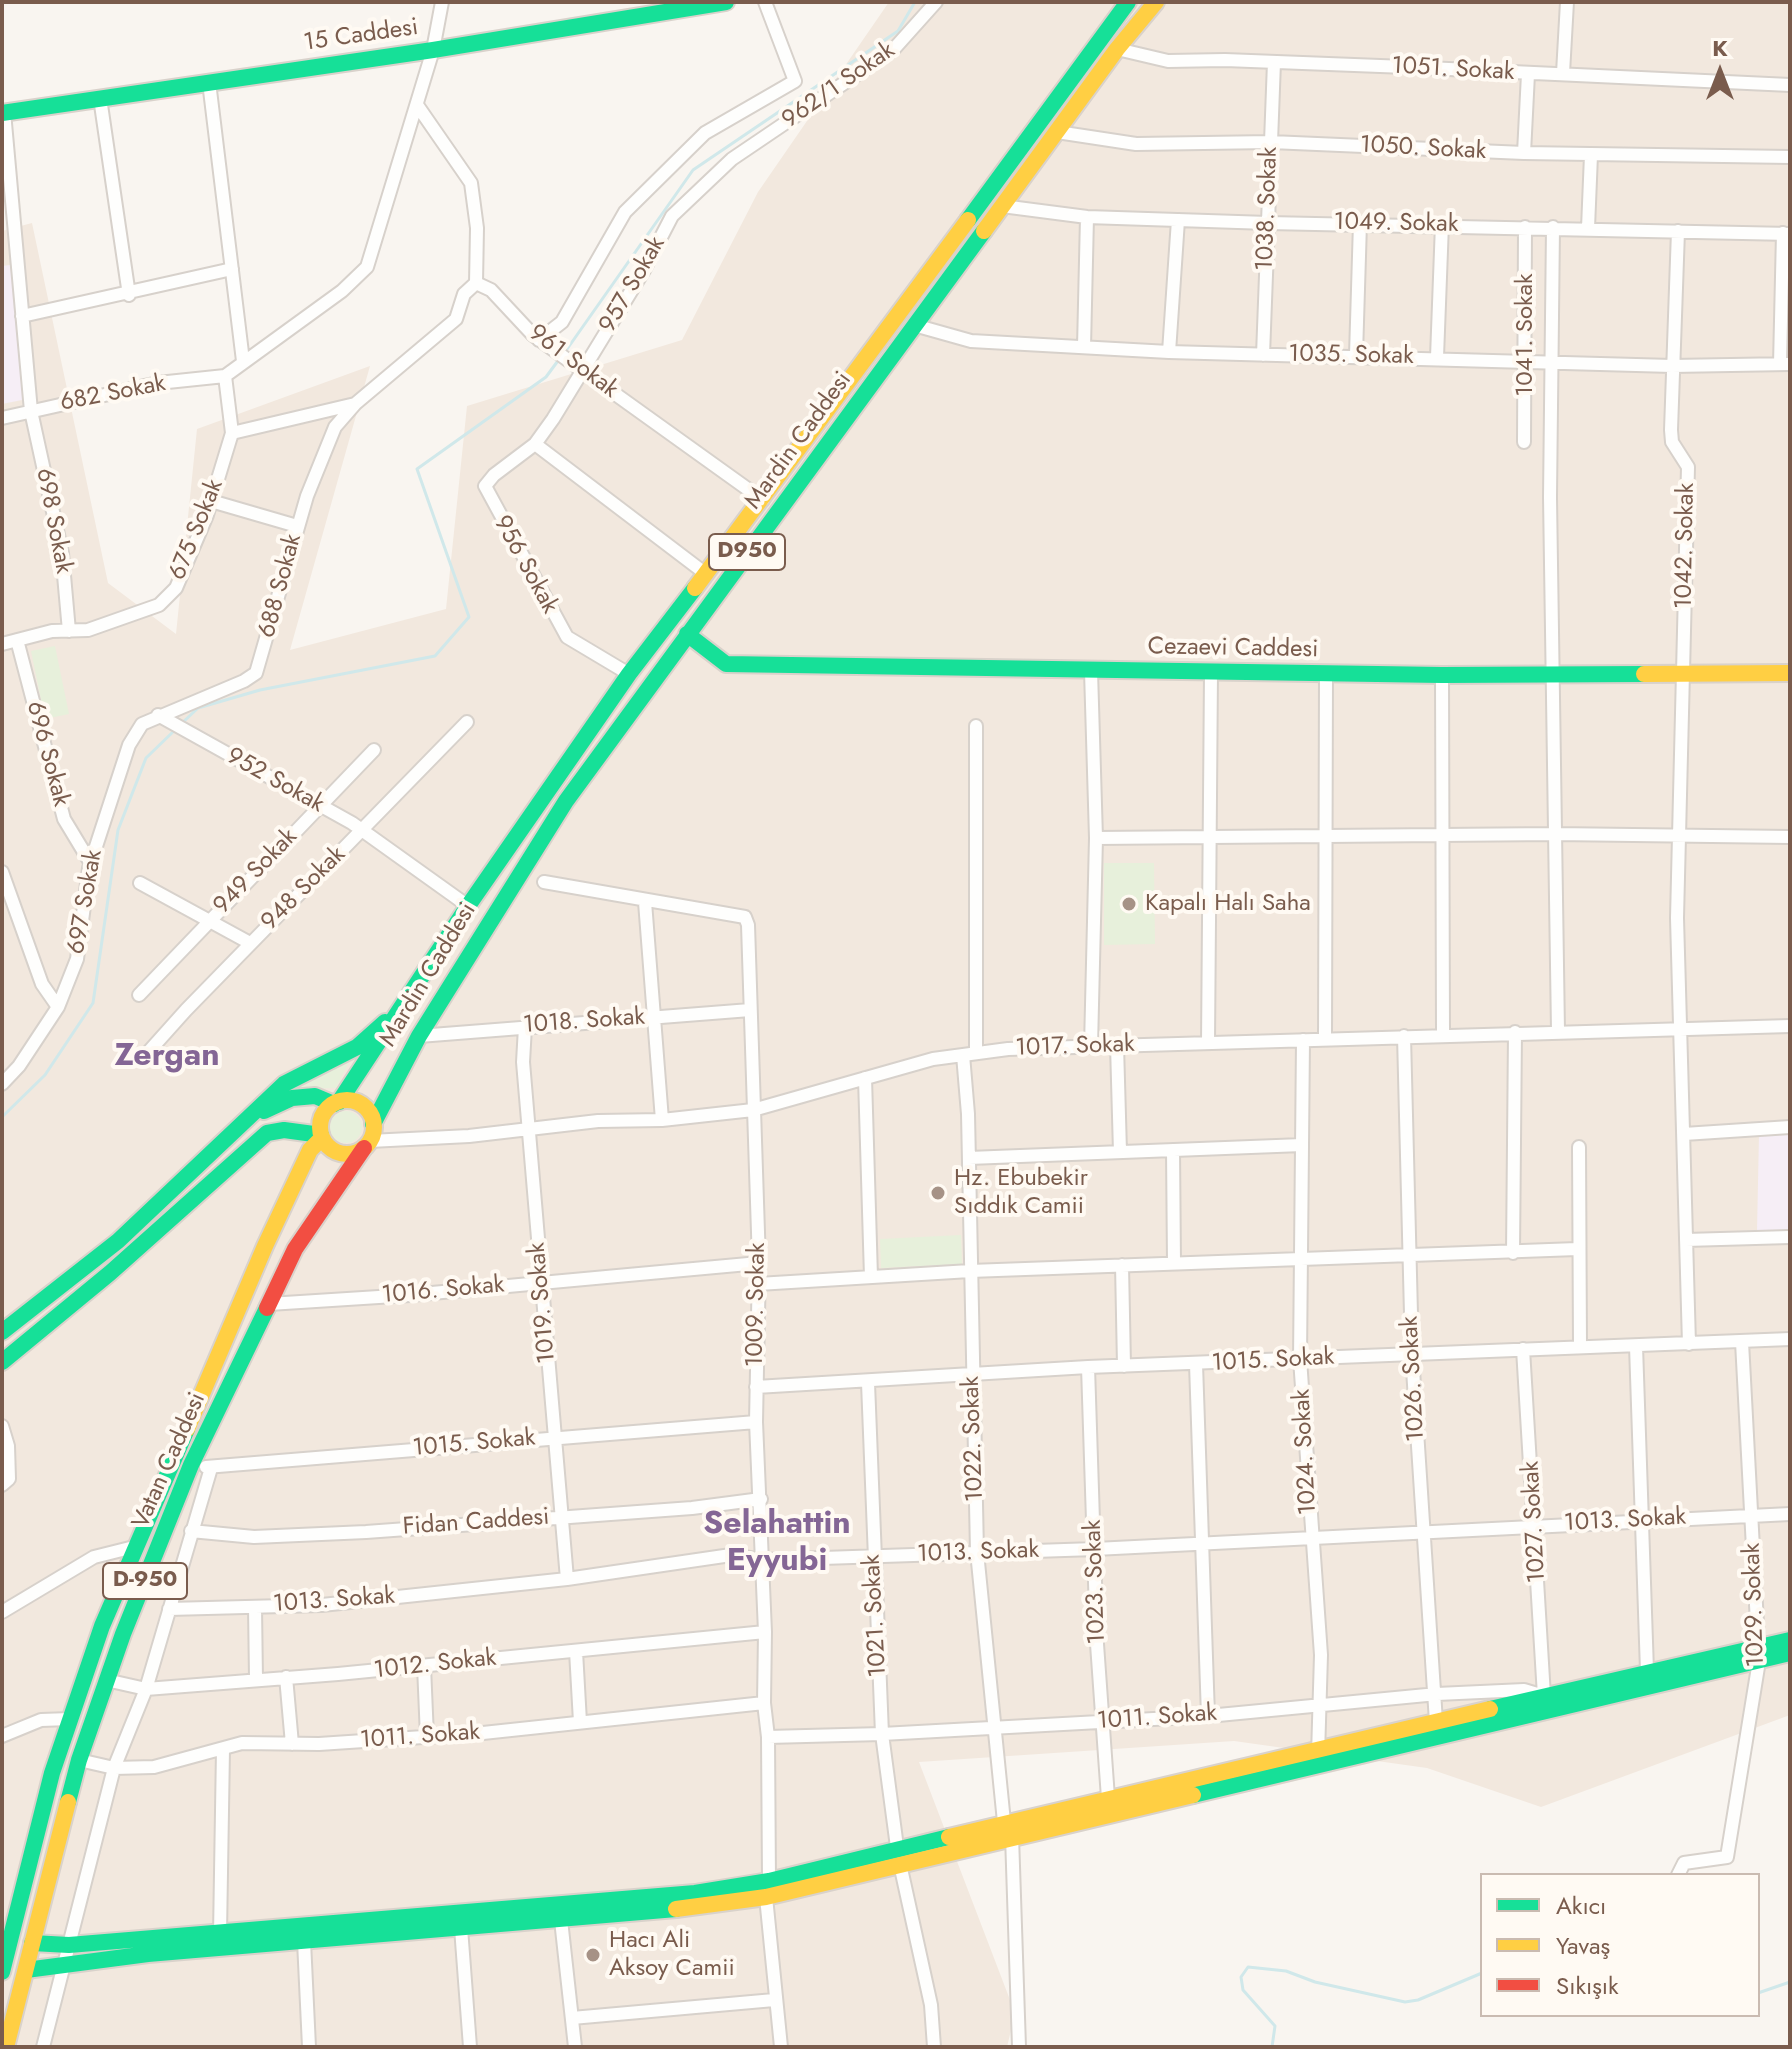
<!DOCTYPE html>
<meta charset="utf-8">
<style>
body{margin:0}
#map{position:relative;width:1792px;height:2049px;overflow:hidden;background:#f9f5f0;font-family:Jost,sans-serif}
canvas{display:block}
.frame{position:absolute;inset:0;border:4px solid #7a5c4d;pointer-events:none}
.legend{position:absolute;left:1480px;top:1873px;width:280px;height:144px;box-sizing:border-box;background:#fffaf3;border:2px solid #cabbb1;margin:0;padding:10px 14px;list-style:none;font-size:24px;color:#7a5c4d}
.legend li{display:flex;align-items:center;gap:16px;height:40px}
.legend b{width:40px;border:2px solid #cabbb1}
.north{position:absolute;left:1680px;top:32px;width:80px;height:80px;-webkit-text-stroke:6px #fffaf3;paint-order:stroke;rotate:0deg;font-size:22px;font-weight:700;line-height:32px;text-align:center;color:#7a5c4d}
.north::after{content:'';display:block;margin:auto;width:28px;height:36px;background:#7a5c4d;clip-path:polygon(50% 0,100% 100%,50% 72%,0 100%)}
</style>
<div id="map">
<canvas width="1792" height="2049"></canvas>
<div class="frame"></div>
<ul class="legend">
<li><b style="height:10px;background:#16e098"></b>Akıcı</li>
<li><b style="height:10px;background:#ffcf43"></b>Yavaş</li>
<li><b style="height:10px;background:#f24e42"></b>Sıkışık</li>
</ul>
<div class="north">K</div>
</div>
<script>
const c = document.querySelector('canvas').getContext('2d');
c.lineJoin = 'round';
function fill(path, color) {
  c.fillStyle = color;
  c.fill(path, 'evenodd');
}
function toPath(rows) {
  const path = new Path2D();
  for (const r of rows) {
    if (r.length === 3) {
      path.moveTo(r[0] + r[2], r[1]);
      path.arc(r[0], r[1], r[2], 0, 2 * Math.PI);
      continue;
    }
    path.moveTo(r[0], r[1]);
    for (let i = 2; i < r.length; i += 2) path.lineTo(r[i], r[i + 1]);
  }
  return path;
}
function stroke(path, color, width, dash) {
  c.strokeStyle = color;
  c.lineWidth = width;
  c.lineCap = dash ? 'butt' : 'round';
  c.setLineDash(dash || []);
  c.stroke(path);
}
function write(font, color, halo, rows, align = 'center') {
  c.font = font + ' Jost,sans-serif';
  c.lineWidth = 8;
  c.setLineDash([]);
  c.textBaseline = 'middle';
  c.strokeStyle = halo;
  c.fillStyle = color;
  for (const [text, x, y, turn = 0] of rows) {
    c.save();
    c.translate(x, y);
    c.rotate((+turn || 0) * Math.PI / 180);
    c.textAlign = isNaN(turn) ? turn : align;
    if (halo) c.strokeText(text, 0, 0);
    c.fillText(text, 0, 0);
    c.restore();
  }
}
fill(toPath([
 [889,2,1790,2,1790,1715,1541,1807,1427,1768,1234,1741,919,1762,1015,2013,1007,2047,2,2047,2,231,32,223,108,583,176,634,197,429,370,366,290,650,446,609,467,406,682,340,758,192]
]), '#f2e8de');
fill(toPath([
 [10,265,26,389,22,400,2,404,2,266],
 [1790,1134,1790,1230,1757,1231,1759,1135]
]), '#f6eef6');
fill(toPath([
 [55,646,69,714,45,719,31,651],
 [1104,863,1154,863,1155,944,1104,945],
 [349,1062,336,1088,292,1089,328,1068],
 [346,1127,16],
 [961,1235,962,1264,881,1268,880,1239]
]), '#e7f0db');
stroke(toPath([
 [565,352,693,170,898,31,915,2],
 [181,724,198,708,260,690,435,656,469,617,417,469,546,377,560,358],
 [2,1117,45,1075,93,1003,118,830,146,758,176,729],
 [1758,1993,1790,1982],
 [1272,2047,1275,2026,1243,1990,1241,1977,1248,1967,1286,1971,1315,1982,1405,2002,1418,2000,1482,1973]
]), '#d0e8ea', 3);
const street = toPath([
 [1117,49,1168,61,1225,60,1406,67,1790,85],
 [1563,73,1567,2],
 [209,82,243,361],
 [100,98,129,295],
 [417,105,471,183,477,228,476,283],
 [4,112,31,411,62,553,69,631],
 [1057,132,1136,144,1271,142,1524,153,1790,157],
 [1524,153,1528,74],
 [1002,206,1087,217,1268,223,1790,234],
 [1553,227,1550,497,1558,1031],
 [1588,228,1591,155],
 [1678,231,1671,430,1672,442,1688,467,1677,918,1689,1344],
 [22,316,232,269],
 [914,325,971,341,1169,352,1672,366,1790,364],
 [539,340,562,322,625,212,705,133,795,81,765,2],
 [1084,347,1087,217],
 [1169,352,1178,220],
 [1263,355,1274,62],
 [1356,355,1360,223],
 [1437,357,1442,224],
 [1780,364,1783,233],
 [225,376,342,291,367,267,433,50,442,2],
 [2,418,158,383,225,376],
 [232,433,355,404,456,319,464,294,476,283,491,290,533,335,763,500],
 [1524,442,1525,227],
 [535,444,706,574],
 [211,501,297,526],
 [17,640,64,819,90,862],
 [2,644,52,631,88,630,159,605,176,588,207,515,232,433,225,376],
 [1091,671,1096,838,1091,1046],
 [629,674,567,637,485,486,494,475,535,444,553,419,644,270,672,216,732,159,893,50,936,2],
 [1442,675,1443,1035],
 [158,715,352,823,468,906],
 [976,726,976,1053],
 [1096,838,1555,834,1790,837],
 [2,872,42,984,58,1007],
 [544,882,745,917,748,925,759,1263,756,1422,765,1632,764,1703,768,1737,769,1881,766,1897,781,2047],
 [140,883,250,943],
 [645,902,662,1120],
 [139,995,374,750],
 [525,1027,523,1062,567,1579],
 [419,1036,750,1010],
 [1404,1036,1412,1354,1436,1722],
 [1325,1039,1326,674],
 [1303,1040,1300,1359,1321,1655,1318,1755],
 [1208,1043,1211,673],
 [1117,1045,1120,1152],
 [963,1055,968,1114,977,1552,1004,1822],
 [143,1058,186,1010,467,722],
 [865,1078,871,1277],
 [2,1084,19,1066,58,1007,77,959,89,868,129,745,142,724,244,681,256,673,307,496,335,427,355,404],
 [1684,1134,1790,1127],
 [370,1141,469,1136,598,1121,662,1120,753,1110,933,1059,1008,1049,1790,1026],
 [1579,1147,1580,1346],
 [1173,1150,1174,1263],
 [969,1158,1302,1145],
 [1686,1240,1790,1237],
 [1513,1253,1515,1032],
 [1122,1265,1124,1366],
 [758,1284,970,1271,1577,1249],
 [269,1304,410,1295,759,1263],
 [1636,1346,1647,1671],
 [1196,1364,1208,1716],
 [1088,1367,1097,1644,1108,1798],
 [868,1383,882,1734,897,1847],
 [756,1387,1088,1367,1790,1339],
 [2,1426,8,1446,9,1479,2,1485],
 [206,1467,756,1422],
 [191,1531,254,1537,366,1532,692,1508,761,1499],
 [255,1607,256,1679],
 [169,1609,322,1605,567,1579,731,1555,762,1560,1095,1549,1790,1514],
 [2,1612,94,1557,134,1547],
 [576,1651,580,1722],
 [424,1666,427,1737],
 [286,1677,292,1744],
 [106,1680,146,1689,338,1674,765,1632],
 [2,1736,41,1720,70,1719],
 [768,1737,882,1734,1208,1716,1437,1694,1524,1690,1544,1696,1523,1349],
 [79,1760,114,1768,154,1767,242,1743,319,1744,483,1733,764,1703],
 [1012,1836,1019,2047],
 [900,1864,931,2005,934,2047],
 [1678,1875,1684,1863,1727,1857,1759,1661,1742,1342],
 [561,1920,575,2047],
 [461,1928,470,2047],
 [220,1934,223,1749],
 [304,1941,309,2047],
 [572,2018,774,2000],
 [43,2047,114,1768,146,1689,211,1468]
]);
const fast = toPath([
 [2,113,433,50,726,2],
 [968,220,1128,2],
 [687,634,726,664,1442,675,1644,674],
 [339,1102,468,906,629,674,695,588],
 [264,1111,292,1098,315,1096,334,1104],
 [373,1124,419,1036,566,801,984,231],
 [2,1332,118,1241,284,1084,357,1047,385,1022],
 [2,1362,110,1273,267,1133,284,1130,321,1135],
 [1490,1709,1790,1640],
 [1193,1795,1790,1653],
 [68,1802,79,1760,123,1634,191,1465,267,1308],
 [32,1943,69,1945,695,1893,769,1881,949,1837],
 [26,1970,148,1954,676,1909],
 [2,1972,52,1773,102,1626,187,1429]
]);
const slow = toPath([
 [984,231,1117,49,1156,2],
 [695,588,968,220],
 [1644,674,1790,673],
 [347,1127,27],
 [187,1429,265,1246,310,1150,322,1138],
 [949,1837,1490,1709],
 [676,1909,766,1897,1193,1795],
 [6,2047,68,1802]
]);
const jam = toPath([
 [267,1308,295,1249,364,1148]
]);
stroke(street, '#d7d1cb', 16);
stroke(fast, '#d9d2cb', 20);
stroke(slow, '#d9d2cb', 20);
stroke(jam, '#d9d2cb', 20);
stroke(street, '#fefefd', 12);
stroke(fast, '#16e098', 16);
stroke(slow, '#ffcf43', 16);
stroke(jam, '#f24e42', 16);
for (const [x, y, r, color] of [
 [1129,904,8,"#a69286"],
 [938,1193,8,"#a69286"],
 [593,1955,8,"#a69286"]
]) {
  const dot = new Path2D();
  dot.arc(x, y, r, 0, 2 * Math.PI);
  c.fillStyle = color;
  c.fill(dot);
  stroke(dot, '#fffaf3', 3);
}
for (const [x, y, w] of [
 [747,552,76],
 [145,1581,84]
]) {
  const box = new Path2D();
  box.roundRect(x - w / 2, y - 18, w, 36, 6);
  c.fillStyle = '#fffaf3';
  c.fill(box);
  stroke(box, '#7a5c4d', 2);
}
write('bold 22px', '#7a5c4d', null, [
 ["D950",747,552],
 ["D-950",145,1581]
]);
write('24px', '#7a5c4d', '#fffaf3', [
 ["15 Caddesi",361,36,-8],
 ["1051. Sokak",1453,70,3],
 ["962/1 Sokak",839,86,-35],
 ["1050. Sokak",1423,149,3],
 ["1038. Sokak",1268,209,-88],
 ["1049. Sokak",1396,224,1],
 ["957 Sokak",633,285,-60],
 ["1041. Sokak",1526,335,-90],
 ["1035. Sokak",1351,356,1],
 ["961 Sokak",573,362,37],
 ["682 Sokak",113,394,-11],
 ["Mardin Caddesi",799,441,-54],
 ["698 Sokak",53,521,79],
 ["675 Sokak",197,530,-68],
 ["1042. Sokak",1686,546,-89],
 ["956 Sokak",525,565,61],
 ["688 Sokak",281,586,-75],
 ["Cezaevi Caddesi",1233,649,1],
 ["696 Sokak",47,754,75],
 ["952 Sokak",275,781,29],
 ["949 Sokak",256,872,-46],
 ["948 Sokak",304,889,-45],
 ["697 Sokak",86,902,-80],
 ["Mardin Caddesi",429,975,-59],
 ["1018. Sokak",584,1022,-4],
 ["1017. Sokak",1075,1047,-2],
 ["1016. Sokak",443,1291,-5],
 ["1019. Sokak",543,1303,-95],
 ["1009. Sokak",757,1305,-89],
 ["1015. Sokak",1273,1361,-3],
 ["1026. Sokak",1414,1379,-93],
 ["1022. Sokak",974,1439,-92],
 ["1015. Sokak",474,1444,-5],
 ["1024. Sokak",1306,1452,-93],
 ["Vatan Caddesi",170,1461,-66],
 ["1013. Sokak",1625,1521,-3],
 ["1027. Sokak",1535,1522,-93],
 ["Fidan Caddesi",476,1523,-4],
 ["1013. Sokak",978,1553,-2],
 ["1023. Sokak",1096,1582,-92],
 ["1013. Sokak",334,1601,-4],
 ["1029. Sokak",1755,1605,-92],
 ["1021. Sokak",876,1616,-93],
 ["1012. Sokak",435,1665,-6],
 ["1011. Sokak",1157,1718,-4],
 ["1011. Sokak",420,1737,-4]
]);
write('24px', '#7a5c4d', '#fffaf3', [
 ["Kapalı Halı Saha",1145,904],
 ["Hz. Ebubekir",954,1179],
 ["Sıddık Camii",954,1207],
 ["Hacı Ali",609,1941],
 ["Aksoy Camii",609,1969]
], 'left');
write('bold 32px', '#846695', '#fffaf3', [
 ["Zergan",167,1057],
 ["Selahattin",777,1525],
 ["Eyyubi",777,1562]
]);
</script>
